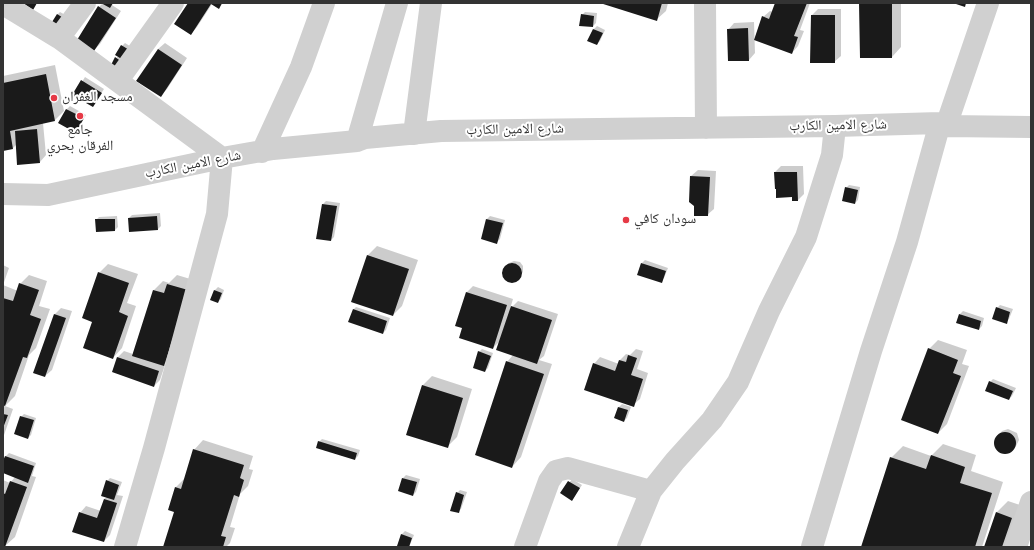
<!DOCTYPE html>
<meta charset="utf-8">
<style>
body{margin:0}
#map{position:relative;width:1034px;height:550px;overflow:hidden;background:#fff;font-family:Jost,sans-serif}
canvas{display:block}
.frame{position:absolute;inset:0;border:4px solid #333;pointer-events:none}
</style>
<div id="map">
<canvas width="1034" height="550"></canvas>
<div class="frame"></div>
</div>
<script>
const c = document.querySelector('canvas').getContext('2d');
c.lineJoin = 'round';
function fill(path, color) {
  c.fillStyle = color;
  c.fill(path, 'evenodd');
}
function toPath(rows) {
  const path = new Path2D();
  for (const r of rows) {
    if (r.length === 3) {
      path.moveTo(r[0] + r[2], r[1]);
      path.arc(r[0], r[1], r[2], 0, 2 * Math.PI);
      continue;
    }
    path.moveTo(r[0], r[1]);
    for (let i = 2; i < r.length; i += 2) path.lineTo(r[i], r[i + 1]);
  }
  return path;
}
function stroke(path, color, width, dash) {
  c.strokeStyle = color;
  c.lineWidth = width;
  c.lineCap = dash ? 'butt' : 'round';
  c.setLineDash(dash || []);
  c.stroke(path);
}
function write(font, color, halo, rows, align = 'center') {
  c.font = font + ' Jost,"Noto Naskh Arabic",sans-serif';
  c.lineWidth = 4;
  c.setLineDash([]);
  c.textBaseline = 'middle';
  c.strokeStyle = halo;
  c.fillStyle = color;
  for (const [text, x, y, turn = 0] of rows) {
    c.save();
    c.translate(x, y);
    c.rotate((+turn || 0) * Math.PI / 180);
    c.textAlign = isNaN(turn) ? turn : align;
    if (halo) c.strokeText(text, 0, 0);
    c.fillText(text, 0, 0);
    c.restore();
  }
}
fill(toPath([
 [103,3,113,3,112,5,121,11,100,44,94,50,99,7],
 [189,3,223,3,219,8,212,4,197,27,191,34],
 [602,3,668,3,666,11,656,20],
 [776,3,810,3,800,30,804,31,798,46,792,53,763,17,770,11,773,12],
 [860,3,901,3,901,47,892,57],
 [818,9,841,9,841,56,834,62,812,15],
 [60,12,67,16,63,23,57,15],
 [585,12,597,13,596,23,593,26,582,15],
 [754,22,755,53,749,60,728,30,734,23],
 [597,26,605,30,600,41,597,44,594,29],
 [125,43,133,48,117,68,116,58,119,56,122,46],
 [165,43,187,58,167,89,161,95,138,81,158,49],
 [55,65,64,111,55,120,43,123,46,155,40,162,18,164,17,144,13,148,3,150,3,76],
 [85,77,104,89,93,106,74,95],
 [70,106,86,115,76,132,67,109],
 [781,166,803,166,804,194,798,200,793,196,775,172],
 [698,170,716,171,714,209,707,215,691,176],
 [849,185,860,187,858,200,855,203,846,188],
 [326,201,340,203,334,237,331,240,323,204],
 [160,213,161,226,158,229,129,218,132,215],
 [117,216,118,227,115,230,96,220,99,217],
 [490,216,505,220,500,239,497,242,482,239,487,219],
 [377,246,418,260,402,306,393,315,352,301,368,255],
 [645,260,668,268,664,278,661,281,642,263],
 [514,261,520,262,523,266,523,272,516,280,511,282,504,277,503,272,509,263],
 [108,264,138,274,127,303,136,306,122,348,113,358,93,321,99,273],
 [3,265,9,268,3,285,18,291,20,284,29,275,47,281,39,306,50,309,36,348,29,355,15,396,5,406,13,409,3,438],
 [177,275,197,281,173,355,164,365,165,365,160,380,154,386,113,372,118,357,124,351,133,354,154,290,163,281,169,283],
 [473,286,513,299,510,309,518,301,558,314,544,356,539,360,552,364,521,457,512,467,507,362,513,355,501,340,493,348,463,328,467,292],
 [218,287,224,290,221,299,218,302,211,299,215,290],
 [1000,305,1013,309,1009,319,1006,322,997,308],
 [356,307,390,318,386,330,383,333,353,310],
 [61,308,72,311,52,370,45,376,55,314],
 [963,311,984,318,982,326,979,329,960,314],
 [938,340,967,350,962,364,969,366,947,424,938,433,929,349],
 [482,349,493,353,488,368,485,371,479,352],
 [636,349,643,351,637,369,648,373,640,399,633,405,594,364,600,357,619,364,620,360,626,354,630,355],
 [432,376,472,389,457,437,447,447,423,385],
 [993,379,1016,388,1012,396,1009,399,990,382],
 [622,404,631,407,627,418,624,421,615,418,619,407],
 [24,414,36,418,31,435,28,438,21,417],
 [1008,429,1017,433,1019,440,1016,446,1012,450,1006,453,1000,451,995,446,995,440,1002,431],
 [322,439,360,450,358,456,355,459,319,442],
 [203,440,253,456,249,469,253,470,248,486,240,494,230,527,235,528,230,543,226,547,164,547,175,511,176,487,185,478,194,450],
 [943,444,976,455,971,471,1003,482,982,547,862,547,891,458,903,446,931,456],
 [9,453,36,463,32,476,36,477,15,537,5,546,3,545,3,480,10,483,15,477,3,472,3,464,6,456],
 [406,475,420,479,416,492,413,495,403,478],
 [110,478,122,482,117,495,123,496,110,535,104,541,80,513,86,506,101,511,104,499,107,497,107,481],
 [572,479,582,485,572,500,562,493],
 [460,490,467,492,461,509,458,512,457,493],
 [1008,501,1023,506,1010,547,985,547,996,513],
 [405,531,414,535,409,547,398,545,402,534]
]), '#0003');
fill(toPath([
 [23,3,37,3,33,10],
 [101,3,113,3,110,8],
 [188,3,222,3,219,9,211,4,191,35,174,24],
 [600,3,662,3,657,21],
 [775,3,807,3,794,36,798,37,792,54,754,40,762,16,769,19],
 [859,3,892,3,892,58,860,58],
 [953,3,966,3,965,7],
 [98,6,116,18,94,51,77,40],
 [57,14,65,19,60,27,52,22],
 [581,14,594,16,593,27,579,26],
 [811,15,835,15,835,63,810,63],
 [748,28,749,61,728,61,727,29],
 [593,29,603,33,597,45,587,41],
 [121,45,131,51,125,61,115,55],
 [158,49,182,65,161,97,136,81],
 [115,57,122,62,117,69,111,65],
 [46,74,55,121,10,131,13,149,3,151,3,83],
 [81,80,102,93,93,107,72,95],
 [66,109,84,118,76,133,58,123],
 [37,129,40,163,17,165,15,131],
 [774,172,797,172,798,201,792,201,792,197,776,198,776,189,775,189],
 [690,176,710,177,708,216,694,216,694,206,689,202],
 [845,187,858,190,855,204,842,201],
 [322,204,337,206,331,241,316,239],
 [157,216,158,230,129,232,128,218],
 [95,219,115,219,115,231,96,232],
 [486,219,503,223,497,244,481,239],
 [367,255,409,269,393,316,351,302],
 [641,263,666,271,662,283,637,275],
 [512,273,10],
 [98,272,129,283,119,312,128,316,113,359,83,348,92,322,82,318],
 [19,283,39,290,30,315,41,319,27,358,23,357,5,406,3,405,3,298,13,301],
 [167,284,188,290,164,366,132,356,153,290,164,293],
 [214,290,222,293,218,303,210,300],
 [466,292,507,305,493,349,459,338,462,328,455,326],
 [511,306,552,320,537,364,496,350],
 [996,307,1010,312,1007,324,992,319],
 [353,309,387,321,383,334,348,322],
 [54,314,66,318,45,377,33,373],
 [959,314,981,321,979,330,956,323],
 [928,348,958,360,953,373,961,376,938,434,901,420],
 [478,351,491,356,485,372,473,368],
 [628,355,637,358,631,375,643,379,634,407,584,390,593,363,615,371,619,360,626,362],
 [117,357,159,371,154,387,112,372],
 [506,361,544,374,512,468,475,455],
 [989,381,1013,391,1009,400,985,391],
 [422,385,463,398,448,448,406,435],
 [618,407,628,410,624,422,614,418],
 [3,414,8,415,3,428],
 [20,416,34,420,28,439,14,434],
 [1005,443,11],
 [318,441,357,453,355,460,316,448],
 [193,449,244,465,240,478,244,480,239,497,234,495,221,536,226,537,223,547,163,547,174,512,168,510,175,487,181,489],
 [931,455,965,467,960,483,992,493,975,547,861,547,890,457,926,469],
 [5,456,34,466,28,483,3,473,3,461],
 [402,478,417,482,413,496,398,491],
 [106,480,119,485,114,500,101,496],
 [10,481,27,487,5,547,3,546,3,493,5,494],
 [568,481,580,488,572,501,560,493],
 [456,492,464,495,459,513,450,511],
 [104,499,117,503,104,542,72,532,79,512,97,518],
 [996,512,1012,518,1002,547,984,547],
 [401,534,412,538,409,547,397,546]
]), '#1a1a1a');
stroke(toPath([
 [705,3,706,128],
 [3,4,59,38,222,158,217,214,154,448,125,547],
 [59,38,85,3],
 [118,80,173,3],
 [946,126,988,3],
 [414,134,431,3],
 [357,141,397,3],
 [262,152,301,67,324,3],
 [3,194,48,195,222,158,273,149,357,141,365,138,441,131,835,126,940,123,946,126,1031,127],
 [525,547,549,481,556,471,568,468,651,491],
 [628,547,651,491,675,461,712,420,738,382,769,311,806,237,832,155,835,126],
 [812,547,871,351,907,242,940,123],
 [1016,547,1031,502]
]), '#d0d0d0', 22);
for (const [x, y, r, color] of [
 [54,98,4,"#e63946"],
 [80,116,4,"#e63946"],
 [626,220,4,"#e63946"]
]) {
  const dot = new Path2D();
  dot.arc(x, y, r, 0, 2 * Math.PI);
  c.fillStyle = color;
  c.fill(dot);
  stroke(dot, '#fff', 1.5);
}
write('14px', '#333', '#fff', [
 ["مسجد الغفران",62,98],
 ["جامع",80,131,"center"],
 ["الفرقان بحري",80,147,"center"],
 ["سودان كافي",634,220]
], 'left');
write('14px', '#333', '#fff', [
 ["شارع الامين الكارب",838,126,-1],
 ["شارع الامين الكارب",515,130,-1],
 ["شارع الامين الكارب",193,165,-11]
]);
</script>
